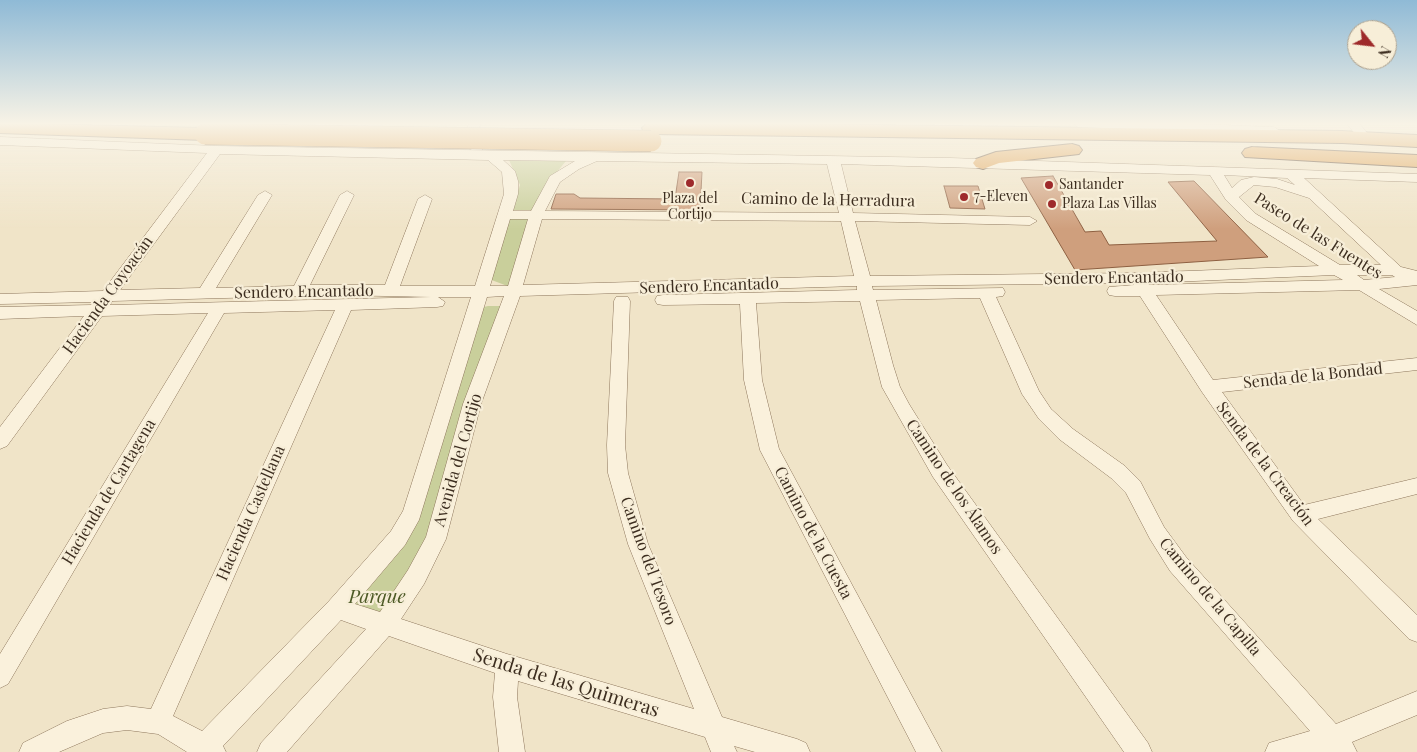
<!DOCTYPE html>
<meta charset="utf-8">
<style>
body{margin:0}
#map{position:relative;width:1417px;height:752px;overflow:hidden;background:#f0e4c8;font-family:"Playfair Display",serif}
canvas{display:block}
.north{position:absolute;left:1347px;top:20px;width:50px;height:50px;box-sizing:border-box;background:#f7eed8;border:1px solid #ada18e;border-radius:50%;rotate:119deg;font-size:14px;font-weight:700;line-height:20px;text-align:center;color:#3d2e20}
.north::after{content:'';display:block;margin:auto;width:18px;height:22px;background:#9e2a2b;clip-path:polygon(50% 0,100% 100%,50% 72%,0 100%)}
</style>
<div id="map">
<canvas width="1417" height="752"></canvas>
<div class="north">N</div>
</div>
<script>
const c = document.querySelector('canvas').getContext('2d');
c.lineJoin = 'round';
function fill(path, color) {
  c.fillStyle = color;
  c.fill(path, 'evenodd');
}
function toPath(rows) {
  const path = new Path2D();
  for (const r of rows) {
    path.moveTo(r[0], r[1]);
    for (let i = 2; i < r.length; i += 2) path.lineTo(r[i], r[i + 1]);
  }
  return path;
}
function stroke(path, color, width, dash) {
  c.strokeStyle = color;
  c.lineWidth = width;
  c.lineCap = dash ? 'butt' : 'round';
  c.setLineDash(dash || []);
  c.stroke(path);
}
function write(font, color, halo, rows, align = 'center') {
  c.font = font + ' "Playfair Display",serif';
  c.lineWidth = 4.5;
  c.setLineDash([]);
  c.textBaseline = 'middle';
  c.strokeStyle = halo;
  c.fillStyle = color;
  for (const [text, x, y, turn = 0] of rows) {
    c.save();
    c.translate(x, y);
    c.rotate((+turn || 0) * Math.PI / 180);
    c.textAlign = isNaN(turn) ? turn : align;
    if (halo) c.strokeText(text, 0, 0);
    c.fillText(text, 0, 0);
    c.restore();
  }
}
fill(toPath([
 [509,160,566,161,552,178,534,210,512,210,520,185],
 [531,218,510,287,489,279,509,219],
 [488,306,504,306,431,535,385,614,353,606,389,558,480,308]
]), '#c9cf9b');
const building = toPath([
 [679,172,702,172,700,210,551,209,556,194,574,194,580,198,675,199,679,172],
 [1053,176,1085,232,1101,231,1109,245,1217,241,1168,182,1194,181,1268,257,1075,270,1021,178,1053,176],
 [944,186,978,186,985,209,950,208,944,186]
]);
fill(building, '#cf9f7d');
stroke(building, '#8d5f41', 1);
const minor = toPath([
 [469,123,481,123,474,140,482,144,483,147,482,150,472,150,466,147,462,140,469,123],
 [1072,123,1177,123,1274,127,1280,131,1274,135,1078,127,1072,123],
 [1346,123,1359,123,1371,138,1369,141,1361,141,1346,123],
 [0,137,216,146,950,158,1417,174,1417,182,1304,178,1401,267,1417,271,1417,285,1379,289,1417,311,1417,325,1359,290,1156,295,1213,380,1417,358,1417,370,1222,392,1304,505,1417,478,1417,494,1318,519,1417,615,1417,642,1409,639,1293,521,1202,392,1140,296,1115,296,1109,295,1107,291,1109,287,1134,285,1132,283,872,286,873,290,1003,288,1005,292,1003,296,996,297,1039,391,1051,409,1073,429,1125,466,1140,481,1164,527,1186,557,1336,724,1417,691,1417,715,1352,742,1357,752,1265,752,1269,743,1310,731,1170,571,1150,539,1126,493,1111,478,1059,439,1039,419,1022,394,980,298,876,300,893,365,900,387,909,404,947,465,1148,743,1152,752,1124,752,933,477,882,387,860,301,756,303,762,380,779,449,942,752,916,752,760,450,744,380,740,304,663,305,657,304,655,300,657,296,663,295,857,290,857,286,520,296,481,404,446,539,424,584,401,619,507,654,694,709,628,544,608,473,607,445,614,301,616,297,628,297,630,301,625,445,628,473,648,544,722,717,797,739,806,743,810,752,755,752,734,746,737,752,711,752,705,737,518,681,517,697,525,752,499,752,493,697,495,673,389,636,287,752,257,752,261,743,366,629,341,620,223,746,226,752,187,752,158,734,127,730,103,733,59,752,19,752,23,743,67,721,103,709,127,706,151,709,335,310,224,313,8,684,0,688,0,654,208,313,102,316,7,446,0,449,0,427,84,316,0,319,0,307,92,305,95,302,0,304,0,294,103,291,207,153,0,145,0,137],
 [220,154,488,160,502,172,504,194,475,286,400,286,432,199,425,195,418,199,385,285,310,285,354,195,347,191,340,195,294,286,216,288,272,195,265,191,258,195,200,288,120,290,220,154],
 [503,160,575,161,550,176,531,211,513,211,518,194,518,181,515,171,503,160],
 [597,161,827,164,839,213,545,211,560,182,579,169,597,161],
 [841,164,1210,175,1226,200,1246,220,1319,266,1136,273,870,276,855,221,1030,225,1037,221,1030,217,853,213,841,164],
 [1224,175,1287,178,1295,185,1277,179,1254,177,1241,180,1232,188,1224,175],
 [1254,185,1275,187,1309,198,1381,265,1340,265,1256,214,1239,197,1254,185],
 [510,219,528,219,508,286,490,286,510,219],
 [542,219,841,221,854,276,523,285,542,219],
 [1334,275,1343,280,1149,285,1148,283,1334,275],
 [1357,275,1392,275,1395,277,1364,280,1357,275],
 [338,295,431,297,110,305,112,301,338,295],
 [504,296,463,404,426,537,408,570,380,612,355,604,405,545,419,520,487,297,504,296],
 [438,297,471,297,403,511,391,531,329,601,202,731,173,716,351,310,437,307,443,306,445,302,438,297]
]);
const highway = toPath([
 [0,123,205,128,212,130,214,134,212,138,205,140,0,133,0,123],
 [722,123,1342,131,1417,135,1417,147,1342,143,651,134,644,132,642,128,647,123,722,123],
 [1072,144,1079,146,1082,150,1079,154,999,163,983,169,976,167,973,163,976,159,996,152,1072,144],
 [1252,147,1417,155,1417,167,1245,157,1242,153,1245,149,1252,147]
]);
stroke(minor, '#8d765c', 1);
stroke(highway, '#5b4430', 2);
fill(minor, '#faf1dc');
fill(highway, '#e0a458');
const highwayBridge = toPath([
 [205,134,651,141]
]);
stroke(highwayBridge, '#5b4430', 22, []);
stroke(highwayBridge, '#e0a458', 21);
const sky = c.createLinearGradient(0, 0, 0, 229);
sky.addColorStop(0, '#8fbad6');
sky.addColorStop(0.54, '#f8f3e6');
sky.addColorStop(1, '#f8f3e600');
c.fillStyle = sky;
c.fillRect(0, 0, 1417, 229);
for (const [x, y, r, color] of [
 [690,183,5,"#9e2a2b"],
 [1049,185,5,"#9e2a2b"],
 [964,197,5,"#9e2a2b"],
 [1052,204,5,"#9e2a2b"]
]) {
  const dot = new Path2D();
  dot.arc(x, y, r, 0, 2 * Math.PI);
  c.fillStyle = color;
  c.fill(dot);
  stroke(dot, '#f7eed8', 2);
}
write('14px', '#3d2e20', '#f7eed8', [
 ["Santander",1059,185],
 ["7-Eleven",974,197],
 ["Plaza del",690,199,"center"],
 ["Cortijo",690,215,"center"],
 ["Plaza Las Villas",1062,204]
], 'left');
write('16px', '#3d2e20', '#f7eed8', [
 ["Camino de la Herradura",828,200,1],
 ["Paseo de las Fuentes",1318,236,32],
 ["Sendero Encantado",1114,278,-1],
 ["Sendero Encantado",709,286,-2],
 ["Sendero Encantado",304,292,-1],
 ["Hacienda Coyoacán",108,295,-54],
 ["Senda de la Bondad",1313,376,-6],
 ["Avenida del Cortijo",458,460,-74],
 ["Senda de la Creación",1265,464,53],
 ["Camino de los Álamos",954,487,56],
 ["Hacienda de Cartagena",109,492,-59],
 ["Hacienda Castellana",251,513,-66],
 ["Camino de la Cuesta",813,533,62],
 ["Camino del Tesoro",648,561,70],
 ["Camino de la Capilla",1210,597,50]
]);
write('italic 19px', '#4d5a26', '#f7eed8', [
 ["Parque",377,597]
]);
write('19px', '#3d2e20', '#f7eed8', [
 ["Senda de las Quimeras",566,683,17]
]);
</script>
